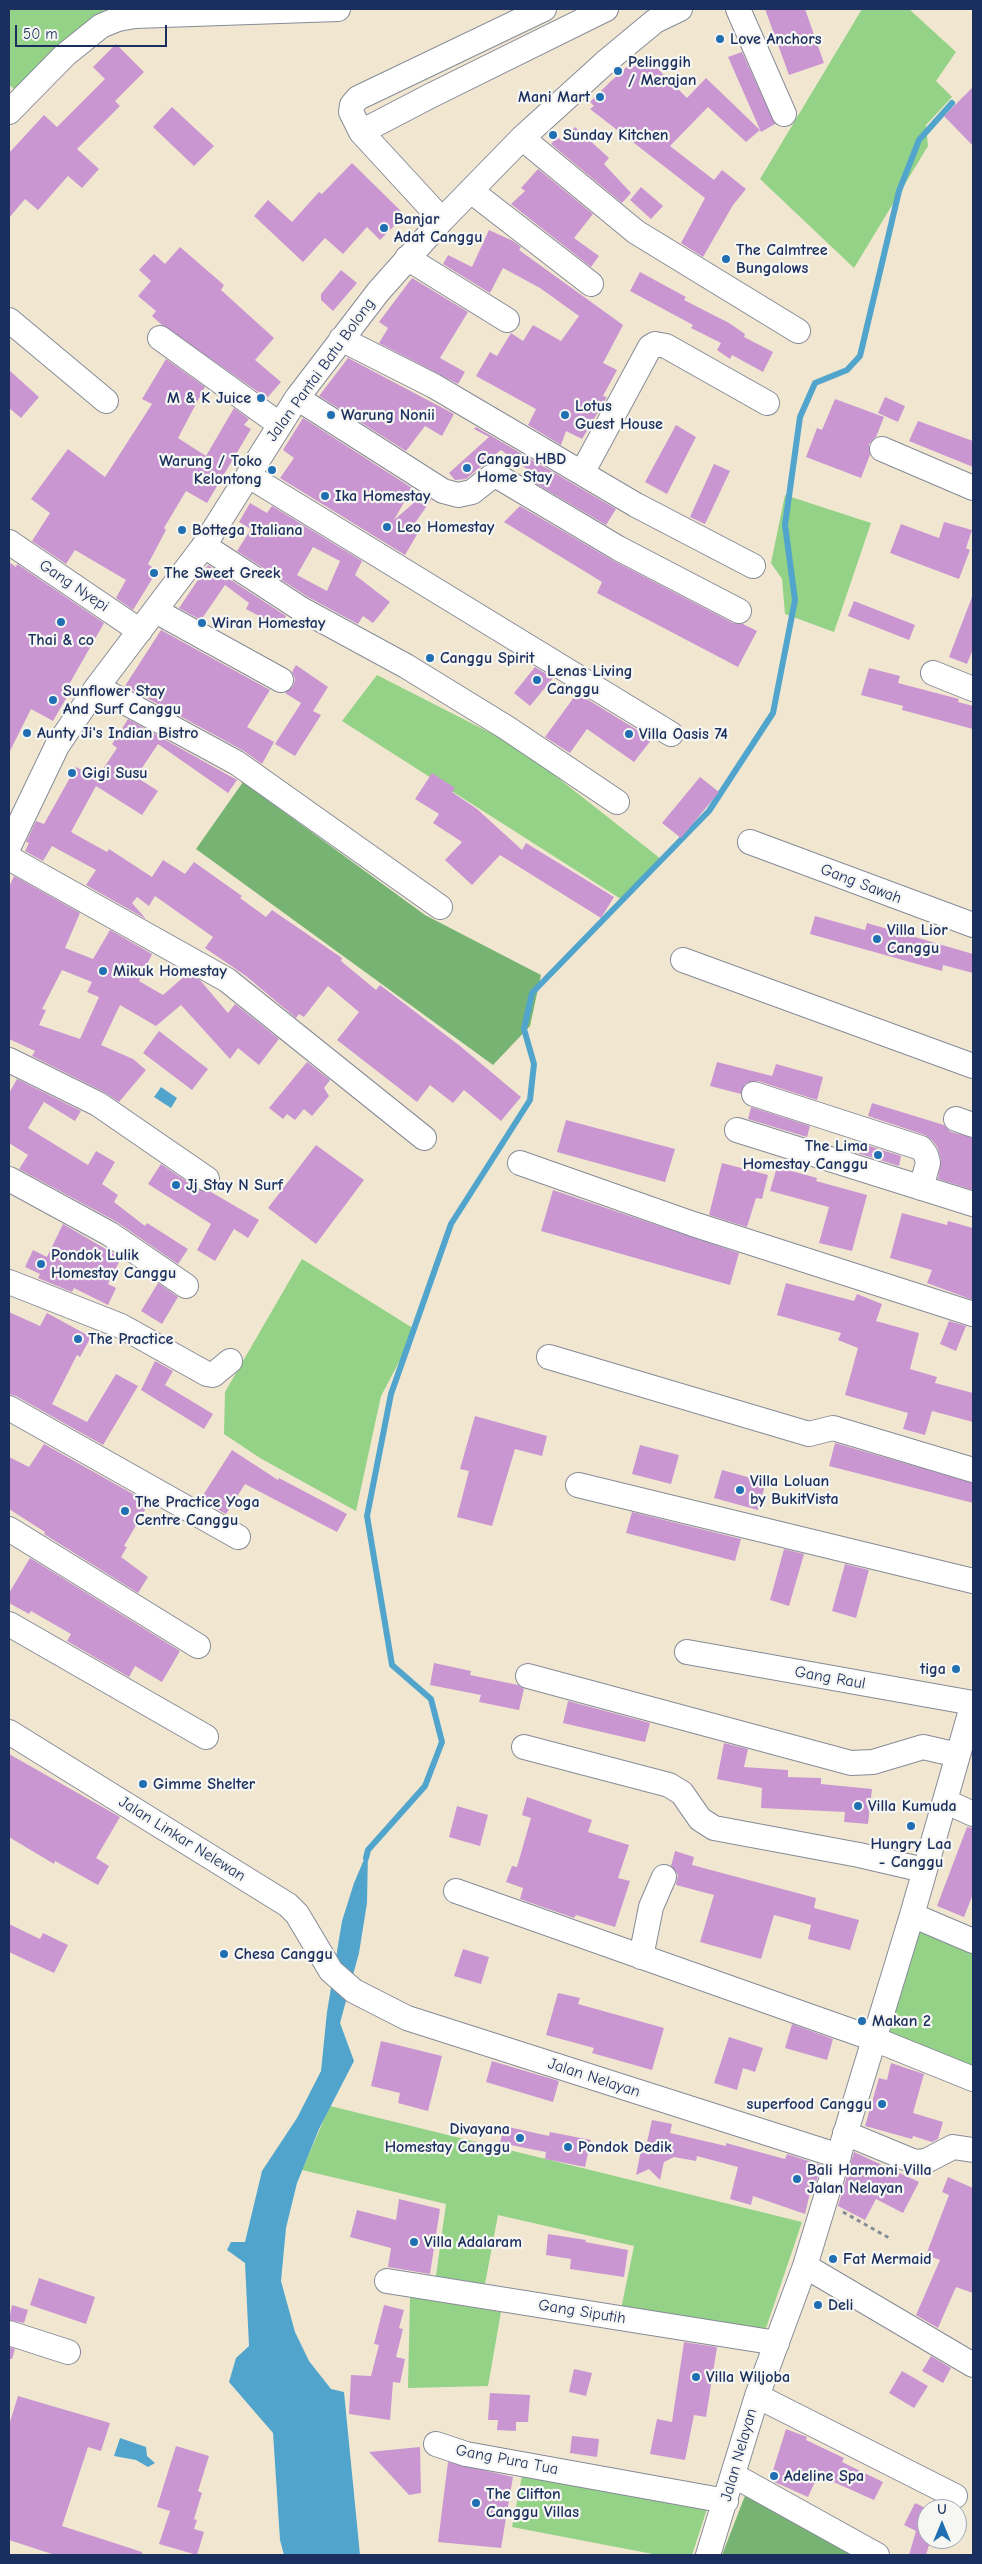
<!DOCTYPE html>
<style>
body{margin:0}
#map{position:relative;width:982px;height:2564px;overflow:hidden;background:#f1e7d1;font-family:"Comic Neue",sans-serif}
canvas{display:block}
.frame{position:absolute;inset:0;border:10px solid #1b2f5e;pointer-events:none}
.north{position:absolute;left:917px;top:2499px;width:50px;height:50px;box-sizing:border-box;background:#f6f6f2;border:1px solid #9ea6b7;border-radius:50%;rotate:0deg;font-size:14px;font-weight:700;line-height:20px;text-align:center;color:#1b2f5e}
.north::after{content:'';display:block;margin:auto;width:18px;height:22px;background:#1f6fb2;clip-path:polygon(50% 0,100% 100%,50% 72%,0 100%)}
.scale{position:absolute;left:15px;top:25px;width:152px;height:22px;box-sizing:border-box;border:2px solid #1b2f5e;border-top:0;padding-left:6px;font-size:15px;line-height:18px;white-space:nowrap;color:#1b2f5e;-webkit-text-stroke:4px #f6f6f2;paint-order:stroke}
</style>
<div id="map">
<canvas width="982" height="2564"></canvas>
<div class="frame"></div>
<div class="north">U</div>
<div class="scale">50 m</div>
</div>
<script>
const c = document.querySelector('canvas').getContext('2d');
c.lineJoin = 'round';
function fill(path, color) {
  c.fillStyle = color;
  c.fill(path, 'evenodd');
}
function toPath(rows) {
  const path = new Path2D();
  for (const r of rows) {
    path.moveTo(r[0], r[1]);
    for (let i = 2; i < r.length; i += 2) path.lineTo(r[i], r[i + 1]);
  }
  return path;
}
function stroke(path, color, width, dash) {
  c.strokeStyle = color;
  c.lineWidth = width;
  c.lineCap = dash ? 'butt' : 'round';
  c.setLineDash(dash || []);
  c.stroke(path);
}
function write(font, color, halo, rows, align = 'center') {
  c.font = font + ' "Comic Neue",sans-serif';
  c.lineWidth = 4.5;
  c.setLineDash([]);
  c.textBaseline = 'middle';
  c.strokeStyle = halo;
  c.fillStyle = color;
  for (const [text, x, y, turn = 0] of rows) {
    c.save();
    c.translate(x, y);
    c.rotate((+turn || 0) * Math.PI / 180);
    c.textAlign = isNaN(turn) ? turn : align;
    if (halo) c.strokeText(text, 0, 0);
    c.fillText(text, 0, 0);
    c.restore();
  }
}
fill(toPath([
 [9,9,105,9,17,91,9,85],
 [862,9,909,9,956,52,936,81,952,97,926,125,928,146,854,268,760,179],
 [785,495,871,523,834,632,785,614,782,579,771,563],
 [377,675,520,748,661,859,624,901,342,721],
 [302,1259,416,1330,381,1396,356,1511,260,1458,224,1434,225,1392],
 [915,1923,973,1948,973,2070,886,2038],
 [330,2106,802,2222,763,2337,619,2319,634,2246,498,2215,485,2284,436,2276,446,2204,302,2170],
 [410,2297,501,2312,488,2386,408,2388],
 [523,2471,708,2506,692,2555,658,2555,512,2527]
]), '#94d287');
fill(toPath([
 [243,782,425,915,541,975,530,1026,493,1065,196,849],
 [748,2488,864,2555,722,2555]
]), '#77b474');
fill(toPath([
 [161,1087,177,1098,171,1108,154,1097],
 [368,1850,367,1903,359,1953,340,2023,354,2061,319,2129,297,2183,286,2228,281,2281,295,2332,309,2361,331,2389,344,2392,360,2555,284,2555,280,2540,273,2433,229,2382,236,2358,249,2346,245,2263,227,2250,231,2242,245,2242,262,2171,297,2118,321,2071,327,2012,342,1921,354,1883],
 [120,2438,146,2447,147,2456,155,2463,148,2467,136,2460,114,2456]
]), '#51a5cc');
stroke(toPath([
 [366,1858,368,1850,425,1786,442,1742,431,1699,392,1665,367,1516,391,1394,451,1224,530,1100,534,1064,524,1029,532,993,709,811,773,713,795,600,785,525,800,417,815,383,847,370,860,356,899,191,919,140,952,103]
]), '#51a5cc', 6);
fill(toPath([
 [765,9,805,9,824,63,789,75],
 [116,44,144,72,115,101,120,106,77,149,99,169,82,188,68,176,38,210,25,199,9,218,9,153,44,115,57,127,105,79,93,67],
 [742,52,775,124,761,132,728,57],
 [645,56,687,98,706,78,760,130,746,142,708,107,670,146,714,180,722,170,746,189,733,205,703,257,681,243,705,198,590,109,594,106,590,102,611,81,630,64,634,67],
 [973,87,973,146,944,116],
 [172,107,214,146,194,166,153,127],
 [575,127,609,158,604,164,631,193,622,203,551,144,557,137,562,141],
 [352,163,405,215,380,240,367,227,343,254,325,238,303,262,254,216,268,200,292,222,319,192,322,194],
 [538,169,593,214,574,238,599,256,591,267,511,204,525,191,521,188],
 [641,187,663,206,651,219,630,200],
 [489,230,513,241,521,247,519,250,623,325,603,363,617,370,603,396,607,397,582,439,566,431,561,445,528,425,536,409,476,376,490,352,497,356,511,333,523,341,533,325,561,341,579,316,540,288,503,268,490,293,443,264,448,255,472,267],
 [180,247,224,285,221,290,274,338,255,360,281,382,267,398,162,325,152,316,156,311,138,296,151,281,139,270,154,254,165,264],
 [341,270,357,283,333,311,321,300,321,294],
 [640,272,686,297,684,300,729,323,745,334,744,337,773,352,763,372,732,355,730,359,717,350,721,343,691,328,693,325,630,291],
 [412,278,468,312,440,358,465,372,458,384,379,343,388,328,379,322],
 [348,358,454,414,442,436,425,426,406,451,319,396],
 [166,359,205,387,178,438,206,456,234,408,249,419,244,425,251,429,207,503,186,491,164,528,166,530,148,564,157,571,133,610,116,598,126,580,75,550,66,564,32,541,50,513,31,499,68,449,105,477,152,404,142,399],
 [9,370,39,397,21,418,9,408],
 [885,397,905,406,898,422,878,413],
 [835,399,884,417,876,437,869,444,870,455,861,478,806,457,817,428,822,430],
 [303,418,412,488,394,520,423,495,431,500,415,523,422,526,405,555,280,478,294,458,283,450],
 [918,421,973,441,973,467,909,441],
 [676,425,696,437,667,494,645,482],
 [476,427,616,509,606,525,523,476,527,469,501,450,466,479,455,480,449,473,489,437,474,429],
 [714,464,730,471,705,524,690,517],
 [250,503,267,513,272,506,362,561,355,575,390,602,373,623,363,616,358,624,308,597,237,551,251,529,239,522],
 [313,547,340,561,327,591,297,575],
 [520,506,612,560,733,623,743,624,757,631,738,667,597,593,602,582,504,522],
 [944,522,972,530,966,548,970,550,959,579,890,553,901,524,939,538],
 [9,562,16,567,17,564,104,623,67,688,71,690,53,721,31,709,9,753],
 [208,565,286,616,280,627,246,609,249,603,225,585,201,620,179,608],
 [972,597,973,649,967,664,949,657],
 [854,601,915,625,909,640,848,616],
 [161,630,270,690,247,727,274,742,262,764,244,751,125,686],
 [296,665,328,687,313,711,321,715,295,756,275,744,301,703,285,693,293,686,295,679,292,672],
 [535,667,553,678,530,706,514,693],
 [869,668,900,676,898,683,959,699,958,702,973,706,973,729,902,710,903,706,861,695],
 [577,693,652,739,634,762,587,729,570,753,545,737],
 [128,719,237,780,228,793,158,744,136,777,158,791,142,815,96,786,71,832,107,852,109,849,152,877,163,860,185,874,194,862,242,896,240,898,266,917,272,910,342,958,341,961,376,990,380,985,460,1046,521,1097,501,1121,464,1090,453,1103,430,1085,417,1102,337,1040,359,1012,328,986,304,1017,299,1014,296,1018,246,976,205,948,213,937,155,896,149,906,137,897,132,903,146,919,86,885,96,870,52,846,43,861,25,851,29,843,26,842,36,821,44,824,76,767,97,778,117,748,112,744],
 [432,773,455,788,452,792,477,809,522,850,526,843,614,897,601,918,500,855,472,885,445,860,462,842,433,823,439,814,415,799],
 [700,777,719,792,681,838,662,823],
 [14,876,80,913,65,948,93,959,110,930,152,954,139,981,163,995,187,974,200,980,228,1013,235,1004,279,1039,259,1065,238,1048,230,1059,181,1005,156,1026,120,1005,101,1045,133,1059,146,1070,119,1102,104,1092,32,1056,35,1051,9,1039,9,887],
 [62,970,92,982,87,992,99,997,80,1039,39,1025,46,1010,42,1009],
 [815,916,865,930,867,923,973,954,973,973,943,965,942,971,810,934],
 [159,1031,208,1069,192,1090,143,1053],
 [307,1062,330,1080,324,1088,329,1096,312,1116,304,1109,295,1120,287,1114,283,1119,269,1108],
 [717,1062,772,1076,776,1064,823,1077,817,1100,758,1081,745,1084,741,1094,710,1086],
 [17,1079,81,1111,75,1121,44,1102,28,1128,88,1165,96,1151,115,1162,102,1184,118,1195,114,1202,145,1226,147,1223,188,1249,178,1264,117,1222,19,1169,28,1155,9,1143,9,1093],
 [872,1103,944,1125,951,1132,973,1138,973,1190,938,1179,941,1160,938,1148,932,1140,925,1135,868,1116],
 [751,1107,810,1126,807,1137,748,1119],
 [566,1120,675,1149,665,1182,557,1152],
 [857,1142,901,1156,899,1166,854,1152],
 [316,1145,364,1180,316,1244,268,1208],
 [722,1163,768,1175,762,1199,756,1198,747,1227,709,1215],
 [161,1164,199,1190,211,1192,259,1220,248,1238,234,1229,215,1261,197,1250,211,1224,148,1184],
 [777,1167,817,1178,816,1181,867,1195,852,1251,819,1243,829,1207,770,1191],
 [553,1190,739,1253,730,1285,541,1231],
 [902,1213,947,1225,948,1221,973,1228,973,1300,927,1283,932,1270,890,1258],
 [63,1224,121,1258,108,1284,116,1288,108,1305,74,1288,72,1292,50,1283,38,1278,40,1274,25,1267,33,1250,47,1257],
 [158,1283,178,1297,162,1324,141,1311],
 [786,1283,854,1301,857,1294,882,1304,876,1321,919,1333,910,1369,937,1377,935,1383,973,1393,973,1422,932,1411,925,1435,903,1429,908,1413,845,1395,858,1348,838,1340,841,1333,777,1315],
 [9,1312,40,1326,47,1313,91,1337,80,1357,77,1355,52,1404,87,1422,116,1374,138,1386,103,1445,16,1396,9,1394],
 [949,1321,966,1326,956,1351,940,1344],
 [155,1361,173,1371,165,1385,213,1414,204,1429,141,1390],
 [475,1416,547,1436,542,1456,515,1449,492,1526,457,1517,469,1471,460,1469],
 [835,1443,973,1483,973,1503,829,1466],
 [44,1444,149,1503,124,1546,127,1547,121,1557,148,1577,138,1593,44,1534,45,1532,9,1509,9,1457,29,1467],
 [640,1445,679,1455,671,1484,632,1474],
 [232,1450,278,1480,279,1478,347,1514,337,1532,245,1484,226,1514,200,1500],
 [722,1470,766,1482,758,1510,714,1498],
 [632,1512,741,1539,735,1561,626,1533],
 [784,1549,804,1554,789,1606,770,1600],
 [30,1558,180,1651,162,1682,135,1666,129,1677,67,1641,71,1634,31,1611,29,1614,9,1603,9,1593],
 [845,1564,869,1570,856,1618,832,1611],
 [434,1663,471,1671,470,1675,518,1685,524,1689,519,1710,479,1702,481,1695,430,1685],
 [568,1701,650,1723,645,1742,563,1723],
 [724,1743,748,1749,744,1767,788,1770,788,1777,821,1778,821,1784,872,1789,868,1824,844,1822,845,1812,761,1808,762,1788,717,1779],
 [9,1754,120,1817,96,1858,109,1866,98,1885,55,1861,54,1864,9,1837],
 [527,1797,592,1820,588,1832,629,1845,618,1878,630,1881,615,1927,576,1915,574,1918,520,1899,523,1888,506,1882,512,1866,517,1867,531,1818,522,1815],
 [457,1806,488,1815,480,1846,449,1837],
 [967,1827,973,1828,973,1894,964,1917,937,1906],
 [675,1851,694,1857,692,1865,816,1898,814,1908,859,1920,850,1950,808,1939,811,1925,774,1915,761,1959,700,1942,714,1895,676,1885,678,1875,671,1866],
 [9,1924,40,1939,43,1933,68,1945,54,1973,9,1952],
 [463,1949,489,1957,481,1984,454,1976],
 [558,1993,580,1998,578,2004,664,2028,652,2070,592,2053,594,2048,546,2035],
 [792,2024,833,2039,827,2060,785,2048],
 [729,2037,763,2048,755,2072,743,2068,737,2090,714,2083],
 [381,2041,442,2056,428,2111,398,2103,400,2093,371,2086],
 [492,2061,559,2081,553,2102,486,2082],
 [891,2063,924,2074,913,2113,943,2122,938,2139,932,2142,913,2136,912,2139,865,2126,879,2078,887,2080],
 [652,2120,672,2124,670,2133,726,2146,726,2143,785,2159,787,2154,821,2165,813,2194,810,2193,805,2214,753,2196,751,2205,730,2199,738,2167,697,2156,696,2161,674,2157,664,2162,660,2180,649,2169,636,2175,641,2150,645,2151],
 [504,2126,549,2136,550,2132,591,2140,585,2167,545,2159,546,2152,500,2143],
 [854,2152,919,2182,903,2213,876,2199,865,2220,838,2206],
 [948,2177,973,2188,973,2293,956,2287,938,2328,916,2315,940,2260,926,2255,949,2195,942,2192],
 [399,2199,440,2209,430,2274,388,2267,391,2248,350,2237,357,2210,396,2220],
 [548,2234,586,2240,585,2242,628,2250,624,2277,570,2269,571,2259,546,2255],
 [39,2278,95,2297,86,2324,30,2305],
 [12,2305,28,2310,24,2323,9,2320],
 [384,2305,404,2310,399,2328,403,2329,396,2357,405,2359,400,2383,393,2382,390,2420,349,2414,351,2375,371,2376,379,2345,374,2344],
 [684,2342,717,2347,706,2417,694,2415,685,2460,650,2454,657,2419,672,2422],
 [9,2347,15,2349,12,2359,9,2359],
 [931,2356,951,2368,943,2383,922,2371],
 [574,2369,592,2373,586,2396,569,2392],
 [902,2371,928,2386,914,2408,889,2393],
 [490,2393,530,2395,528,2422,516,2422,516,2431,497,2430,498,2420,488,2420],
 [18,2396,110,2423,101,2451,88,2447,62,2526,142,2552,142,2555,55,2555,9,2540,9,2425],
 [786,2429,807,2437,806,2440,844,2458,842,2462,883,2482,874,2500,818,2475,808,2497,770,2480],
 [572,2436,599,2439,597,2457,570,2453],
 [176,2446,209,2456,198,2491,202,2493,194,2519,197,2520,194,2529,204,2532,197,2555,159,2544,170,2511,157,2507],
 [420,2447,421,2493,409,2495,369,2452],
 [448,2462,513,2477,501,2548,438,2542],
 [915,2503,928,2509,927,2539,931,2539,926,2555,909,2555,916,2531,904,2525]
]), '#ca96d2');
const minor = toPath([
 [738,9,784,114],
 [9,112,65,55,101,26,118,19,135,16,338,9],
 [361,132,351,112,352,105,358,98,544,9],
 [522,138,636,232,798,331],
 [471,191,591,284],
 [442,220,361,132,430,96,606,9],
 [407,258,507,320],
 [9,320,106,401],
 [160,338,279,424],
 [341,339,434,386,636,505,753,566],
 [297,398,443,491,458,495,472,492,491,477,497,476,618,548,739,611],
 [882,449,973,488],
 [582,473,650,347,655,344,666,346,767,403],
 [249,476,671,734],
 [9,542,140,631],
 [203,547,209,549,301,609,406,666,507,728,617,802],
 [156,611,281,680],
 [933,673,973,689],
 [97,687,237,763,440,907],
 [750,842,973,925],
 [9,846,57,746,97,687,203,547,297,398,378,292,442,220,522,138,608,60,655,21,680,9],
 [9,858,227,980,424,1138],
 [683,960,973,1066],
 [9,1060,98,1104,207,1179],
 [754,1094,921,1148,926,1155,928,1163,921,1188],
 [956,1119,973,1125],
 [737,1130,973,1204],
 [520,1163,693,1224,973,1314],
 [9,1179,110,1234,186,1286],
 [9,1282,121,1326,207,1374,213,1375,230,1361],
 [549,1357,809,1434,833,1428,973,1470],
 [9,1408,238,1537],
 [578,1485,973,1581],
 [9,1529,198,1646],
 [9,1624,206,1737],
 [687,1652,973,1703],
 [528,1676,851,1763,873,1762,923,1747,958,1755],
 [9,1732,288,1905,297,1914,331,1971,354,1991,407,2018,839,2156],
 [524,1747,669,1785,682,1793,700,1819,714,1828,859,1855,924,1870],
 [945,1801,973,1814],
 [456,1891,874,2039,973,2079],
 [912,1915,973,1941],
 [641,1957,651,1907,664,1877],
 [845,2133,915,2162,926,2161,953,2147,973,2150],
 [805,2266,973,2365],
 [387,2281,777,2343],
 [9,2333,68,2352],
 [757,2396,955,2496],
 [436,2444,466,2454,726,2501],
 [733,2475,877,2555],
 [708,2555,757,2396,805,2266,912,1915,973,1703]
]);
stroke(minor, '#868b98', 26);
stroke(toPath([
 [843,2212,891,2239]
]), '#868b98', 3, [4, 4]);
stroke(minor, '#fff', 24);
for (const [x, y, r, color] of [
 [720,39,5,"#1f6fb2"],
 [618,71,5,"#1f6fb2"],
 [600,97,5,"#1f6fb2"],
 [553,135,5,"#1f6fb2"],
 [384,228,5,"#1f6fb2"],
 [726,259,5,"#1f6fb2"],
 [261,398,5,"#1f6fb2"],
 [331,415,5,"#1f6fb2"],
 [565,415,5,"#1f6fb2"],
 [467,468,5,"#1f6fb2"],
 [272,470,5,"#1f6fb2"],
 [325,496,5,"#1f6fb2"],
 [387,527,5,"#1f6fb2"],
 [182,530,5,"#1f6fb2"],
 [154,573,5,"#1f6fb2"],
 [61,622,5,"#1f6fb2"],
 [202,623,5,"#1f6fb2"],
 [430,658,5,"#1f6fb2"],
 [537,680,5,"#1f6fb2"],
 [53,700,5,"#1f6fb2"],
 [27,733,5,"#1f6fb2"],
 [629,734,5,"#1f6fb2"],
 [72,773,5,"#1f6fb2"],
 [877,939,5,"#1f6fb2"],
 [103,971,5,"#1f6fb2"],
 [878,1155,5,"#1f6fb2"],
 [176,1185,5,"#1f6fb2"],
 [41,1264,5,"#1f6fb2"],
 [78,1339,5,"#1f6fb2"],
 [740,1490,5,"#1f6fb2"],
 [125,1511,5,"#1f6fb2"],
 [956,1669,5,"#1f6fb2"],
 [143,1784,5,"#1f6fb2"],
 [858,1806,5,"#1f6fb2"],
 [911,1826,5,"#1f6fb2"],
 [224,1954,5,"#1f6fb2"],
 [862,2021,5,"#1f6fb2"],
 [882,2104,5,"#1f6fb2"],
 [520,2138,5,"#1f6fb2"],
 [568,2147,5,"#1f6fb2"],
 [797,2179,5,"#1f6fb2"],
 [414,2242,5,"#1f6fb2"],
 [833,2259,5,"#1f6fb2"],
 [818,2305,5,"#1f6fb2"],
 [696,2377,5,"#1f6fb2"],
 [774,2476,5,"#1f6fb2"],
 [476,2503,5,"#1f6fb2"]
]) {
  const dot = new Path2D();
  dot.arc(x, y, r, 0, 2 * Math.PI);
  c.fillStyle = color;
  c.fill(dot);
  stroke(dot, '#f6f6f2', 2);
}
write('bold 16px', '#1b2f5e', '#f6f6f2', [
 ["Love Anchors",730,39],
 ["Pelinggih",628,62],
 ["/ Merajan",628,80],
 ["Mani Mart",590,97,"right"],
 ["Sunday Kitchen",563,135],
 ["Banjar",394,219],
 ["Adat Canggu",394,237],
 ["The Calmtree",736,250],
 ["Bungalows",736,268],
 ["M & K Juice",251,398,"right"],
 ["Lotus",575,406],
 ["Guest House",575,424],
 ["Warung Nonii",341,415],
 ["Canggu HBD",477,459],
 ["Home Stay",477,477],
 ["Warung / Toko",262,461,"right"],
 ["Kelontong",262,479,"right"],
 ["Ika Homestay",335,496],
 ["Leo Homestay",397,527],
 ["Bottega Italiana",192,530],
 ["The Sweet Greek",164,573],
 ["Wiran Homestay",212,623],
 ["Thai & co",61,640,"center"],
 ["Canggu Spirit",440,658],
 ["Lenas Living",547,671],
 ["Canggu",547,689],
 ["Sunflower Stay",63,691],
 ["And Surf Canggu",63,709],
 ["Aunty Ji's Indian Bistro",37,733],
 ["Villa Oasis 74",639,734],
 ["Gigi Susu",82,773],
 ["Villa Lior",887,930],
 ["Canggu",887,948],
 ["Mikuk Homestay",113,971],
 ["The Lima",868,1146,"right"],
 ["Homestay Canggu",868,1164,"right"],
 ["Jj Stay N Surf",186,1185],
 ["Pondok Lulik",51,1255],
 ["Homestay Canggu",51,1273],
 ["The Practice",88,1339],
 ["Villa Loluan",750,1481],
 ["by BukitVista",750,1499],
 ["The Practice Yoga",135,1502],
 ["Centre Canggu",135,1520],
 ["tiga",946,1669,"right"],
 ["Gimme Shelter",153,1784],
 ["Villa Kumuda",868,1806],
 ["Hungry Laa",911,1844,"center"],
 ["- Canggu",911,1862,"center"],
 ["Chesa Canggu",234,1954],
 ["Makan 2",872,2021],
 ["superfood Canggu",872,2104,"right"],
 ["Divayana",510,2129,"right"],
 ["Homestay Canggu",510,2147,"right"],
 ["Pondok Dedik",578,2147],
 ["Bali Harmoni Villa",807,2170],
 ["Jalan Nelayan",807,2188],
 ["Villa Adalaram",424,2242],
 ["Fat Mermaid",843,2259],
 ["Deli",828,2305],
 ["Villa Wiljoba",706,2377],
 ["Adeline Spa",784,2476],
 ["The Clifton",486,2494],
 ["Canggu Villas",486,2512]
], 'left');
write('16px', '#1b2f5e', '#f6f6f2', [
 ["Jalan Pantai Batu Bolong",321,370,-54],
 ["Gang Nyepi",74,586,34],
 ["Gang Sawah",861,884,21],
 ["Gang Raul",830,1678,10],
 ["Jalan Linkar Nelewan",182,1839,32],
 ["Jalan Nelayan",594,2078,18],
 ["Gang Siputih",582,2312,9],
 ["Jalan Nelayan",739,2455,-74],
 ["Gang Pura Tua",507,2460,11]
]);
</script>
